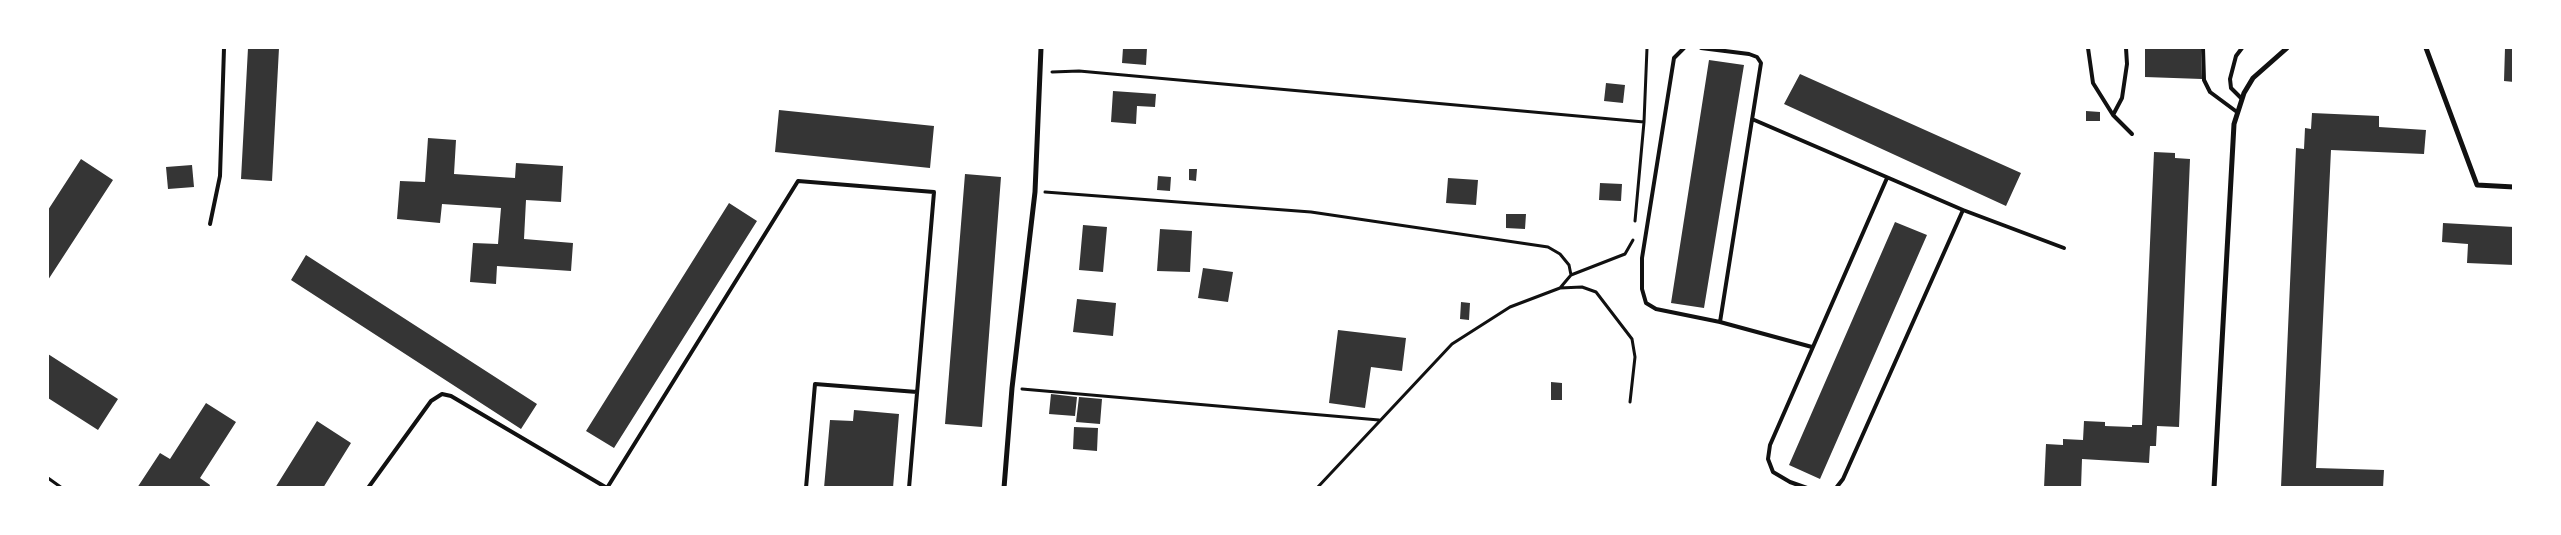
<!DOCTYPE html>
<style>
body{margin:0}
#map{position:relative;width:2561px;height:535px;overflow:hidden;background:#fff;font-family:Overpass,sans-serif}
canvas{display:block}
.frame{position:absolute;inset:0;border:49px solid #fff;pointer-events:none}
</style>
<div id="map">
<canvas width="2561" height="535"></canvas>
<div class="frame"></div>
</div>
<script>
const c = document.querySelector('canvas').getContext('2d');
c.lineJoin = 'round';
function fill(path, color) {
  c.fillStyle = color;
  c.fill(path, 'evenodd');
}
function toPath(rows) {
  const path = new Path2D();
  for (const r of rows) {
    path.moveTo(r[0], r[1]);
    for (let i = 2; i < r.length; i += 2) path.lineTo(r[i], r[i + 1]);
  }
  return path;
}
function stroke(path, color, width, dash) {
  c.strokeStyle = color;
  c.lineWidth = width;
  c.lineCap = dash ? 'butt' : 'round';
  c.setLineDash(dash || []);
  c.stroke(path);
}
fill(toPath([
 [248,48,279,48,272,181,241,179],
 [1123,48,1147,48,1146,65,1122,63],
 [2145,48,2201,48,2202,79,2145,77],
 [2505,48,2514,48,2514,82,2504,81],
 [1709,60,1744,65,1704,308,1671,303],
 [1800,74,2021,173,2006,206,1784,104],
 [1606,83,1625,85,1623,103,1604,101],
 [1113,91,1156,94,1155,107,1137,106,1136,124,1111,122],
 [779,110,934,126,930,168,775,152],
 [2086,111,2100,112,2100,121,2086,121],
 [2312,113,2379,116,2379,127,2426,130,2424,154,2331,150,2316,468,2384,470,2383,488,2281,487,2296,148,2304,149,2305,128,2311,129],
 [428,138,456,140,454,174,515,178,516,163,563,166,561,202,526,200,524,239,573,243,571,271,497,266,496,284,470,282,473,243,498,244,501,208,442,204,440,223,397,219,400,181,425,182],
 [2154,152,2175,153,2175,158,2190,159,2179,427,2157,426,2156,446,2150,446,2149,463,2082,459,2081,488,2044,488,2046,444,2063,445,2063,439,2083,440,2084,421,2105,422,2105,426,2132,427,2132,425,2142,425],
 [81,159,113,180,48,280,48,210],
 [192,165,194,187,168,189,166,167],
 [1189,169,1197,169,1196,181,1189,180],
 [965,174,1001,177,982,427,945,424],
 [1158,176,1171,177,1170,191,1157,190],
 [1448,178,1478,180,1476,205,1446,203],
 [1600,183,1622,184,1621,201,1599,200],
 [729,203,757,221,614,448,586,431],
 [1506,214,1526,214,1525,229,1506,228],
 [1895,222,1927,235,1820,479,1789,465],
 [2443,223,2514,227,2514,265,2467,263,2468,244,2442,242],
 [1083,225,1107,227,1103,272,1079,270],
 [1160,229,1192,231,1190,272,1157,271],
 [306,255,537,404,521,429,291,280],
 [1203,268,1233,272,1228,302,1198,298],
 [1077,299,1116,303,1113,336,1073,332],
 [1461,302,1470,303,1469,320,1460,319],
 [1338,330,1406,338,1402,371,1371,367,1365,408,1329,403],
 [48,354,118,399,98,430,48,398],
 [1551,382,1562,383,1562,400,1551,400],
 [1051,394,1077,397,1075,416,1049,414],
 [1079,397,1102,399,1100,424,1076,422],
 [206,403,236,422,200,478,210,485,209,488,137,488,160,453,170,459],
 [854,410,899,414,893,488,824,488,830,420,853,421],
 [317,421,351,443,323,488,275,488],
 [1074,427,1098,428,1097,451,1073,449]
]), '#353535');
stroke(toPath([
 [1052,72,1079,71,1644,122],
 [1045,192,1311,212,1548,247,1560,254,1569,265,1571,275,1560,288,1510,307,1452,344,1317,488],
 [1635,221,1644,122,1647,48],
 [1571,275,1625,254,1633,240],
 [1560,288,1582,287,1596,292,1632,339,1635,357,1630,402],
 [1022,389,1379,420],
 [48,478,62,488]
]), '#111', 3);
stroke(toPath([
 [1684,48,1674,58,1642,258,1642,289,1646,303,1656,309,1720,322,1761,63,1757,57,1749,54,1701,48],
 [2088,48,2093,83,2113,115,2132,134],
 [2203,48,2204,80,2210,92,2237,112],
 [2242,99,2231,88,2230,79,2236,56,2242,48],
 [2113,115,2122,98,2127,64,2126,48],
 [1752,119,1963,210,2064,248],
 [210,224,220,176,224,48],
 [1720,322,1812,347],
 [368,488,431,401,442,394,451,396,607,488],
 [607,488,798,181,934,192,909,488],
 [806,488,815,384,917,392],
 [1807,488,1790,482,1773,472,1768,459,1770,445,1887,178],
 [1836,488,1843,479,1963,210],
 [2139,488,2151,488]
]), '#111', 4);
stroke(toPath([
 [2426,48,2477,185,2514,187],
 [1004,488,1012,388,1035,192,1041,48],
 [2214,488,2234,124,2244,93,2253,78,2287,48]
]), '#111', 5);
</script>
